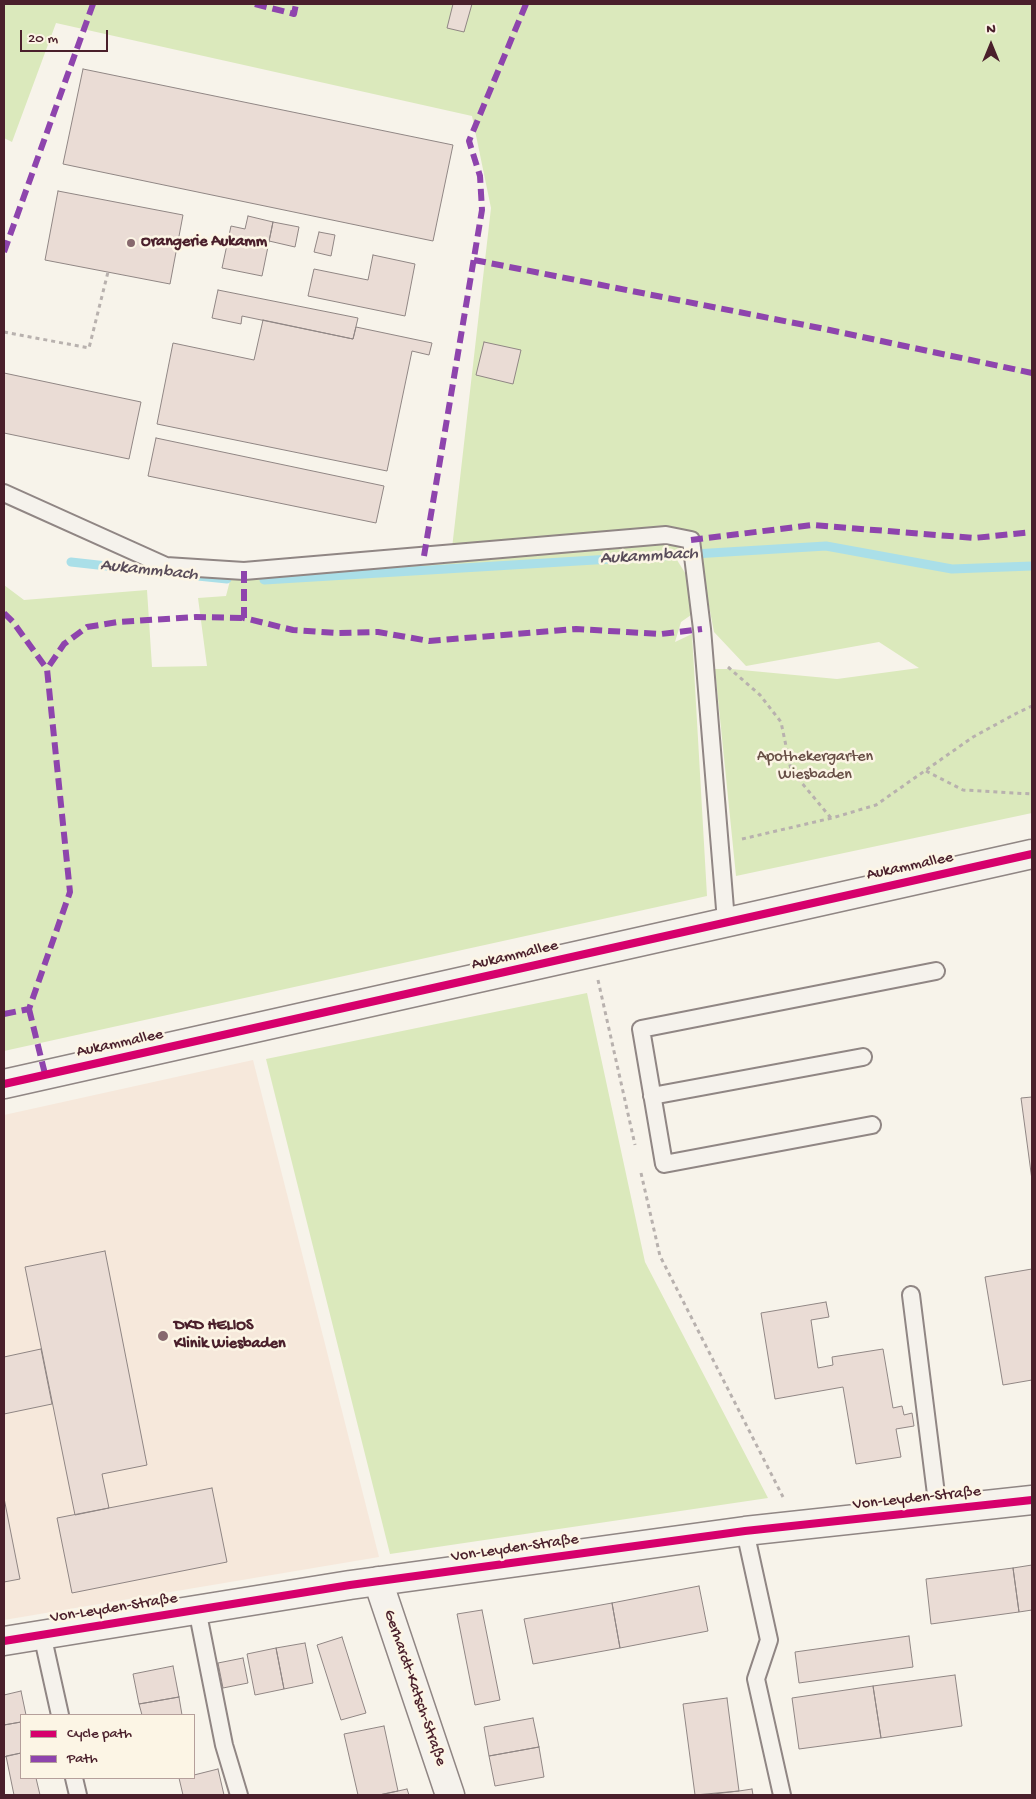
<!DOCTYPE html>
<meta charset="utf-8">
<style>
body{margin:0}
#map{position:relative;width:1036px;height:1799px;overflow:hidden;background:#f7f3ea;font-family:"Gochi Hand",sans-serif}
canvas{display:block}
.frame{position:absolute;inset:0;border:5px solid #4a1f2b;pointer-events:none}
.legend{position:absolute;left:20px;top:1714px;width:175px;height:65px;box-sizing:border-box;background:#fcf5e5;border:1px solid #b59f9b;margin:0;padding:6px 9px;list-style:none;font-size:15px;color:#4a1f2b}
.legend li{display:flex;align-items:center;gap:10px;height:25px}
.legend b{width:25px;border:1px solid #b59f9b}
.north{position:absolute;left:966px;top:20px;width:50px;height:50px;-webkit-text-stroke:4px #fcf5e5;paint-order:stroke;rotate:0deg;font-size:14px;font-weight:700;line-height:20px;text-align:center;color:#4a1f2b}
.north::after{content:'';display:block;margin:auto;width:18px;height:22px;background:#4a1f2b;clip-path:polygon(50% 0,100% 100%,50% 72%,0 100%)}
.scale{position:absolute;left:20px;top:30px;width:88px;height:22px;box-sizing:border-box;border:2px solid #4a1f2b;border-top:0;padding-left:6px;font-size:15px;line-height:18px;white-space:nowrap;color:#4a1f2b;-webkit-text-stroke:4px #fcf5e5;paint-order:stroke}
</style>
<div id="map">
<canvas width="1036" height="1799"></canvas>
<div class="frame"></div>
<ul class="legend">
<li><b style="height:6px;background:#d6006c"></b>Cycle path</li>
<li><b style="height:6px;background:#8e44ad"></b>Path</li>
</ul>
<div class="north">N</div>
<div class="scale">20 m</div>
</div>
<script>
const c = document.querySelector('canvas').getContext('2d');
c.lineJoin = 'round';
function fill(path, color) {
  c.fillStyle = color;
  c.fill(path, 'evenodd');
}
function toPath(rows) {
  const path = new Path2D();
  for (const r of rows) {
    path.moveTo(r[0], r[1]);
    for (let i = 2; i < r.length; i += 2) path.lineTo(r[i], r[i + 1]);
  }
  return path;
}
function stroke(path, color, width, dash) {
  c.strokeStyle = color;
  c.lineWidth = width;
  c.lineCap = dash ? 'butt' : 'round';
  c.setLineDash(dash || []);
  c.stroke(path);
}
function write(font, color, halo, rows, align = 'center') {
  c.font = font + ' "Gochi Hand",sans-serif';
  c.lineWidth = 5;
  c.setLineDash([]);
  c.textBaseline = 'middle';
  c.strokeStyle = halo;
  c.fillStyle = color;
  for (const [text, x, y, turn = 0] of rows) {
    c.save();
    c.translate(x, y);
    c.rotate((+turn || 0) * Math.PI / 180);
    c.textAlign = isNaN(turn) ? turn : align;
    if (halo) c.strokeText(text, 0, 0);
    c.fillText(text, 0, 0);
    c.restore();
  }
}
fill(toPath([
 [253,1060,379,1557,4,1620,4,1115]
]), '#f6e8db');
fill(toPath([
 [4,4,1032,4,1032,813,736,876,715,669,731,669,837,679,919,668,879,642,746,666,714,632,699,554,671,555,677,560,687,576,691,615,681,622,675,642,692,634,707,896,4,1051,4,585,24,600,147,590,152,667,207,666,198,598,226,596,232,573,451,557,491,208,472,116,56,23,12,142,4,138],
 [587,993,645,1262,768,1498,390,1554,266,1059]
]), '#dbe9bc');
stroke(toPath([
 [71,562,170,573],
 [188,575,227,579],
 [264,580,826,546,952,569,1032,566]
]), '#aadfe8', 9);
const building = toPath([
 [453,4,472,4,464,32,447,28,453,4],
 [83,69,453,145,433,241,63,164,83,69],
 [58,191,183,215,170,284,45,260,58,191],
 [248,216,273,222,262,276,222,268,231,226,245,229,248,216],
 [273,222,299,227,295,247,269,241,273,222],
 [319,232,335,235,331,256,314,252,319,232],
 [373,255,415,264,405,316,308,296,314,269,368,280,373,255],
 [218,290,358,318,353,339,242,316,241,324,212,318,218,290],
 [263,320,353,339,356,327,432,343,429,355,412,351,387,471,157,424,173,343,254,360,263,320],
 [484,342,521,350,513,384,476,375,484,342],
 [4,373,141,402,129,459,4,433,4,373],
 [156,438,384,486,376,523,148,476,156,438],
 [1032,1097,1032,1180,1021,1098,1032,1097],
 [105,1251,147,1465,102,1474,109,1508,75,1515,25,1267,105,1251],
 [1032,1269,1032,1380,1003,1385,985,1277,1032,1269],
 [826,1302,829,1317,811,1320,818,1368,833,1365,832,1357,883,1349,893,1408,902,1406,904,1415,912,1413,914,1426,896,1429,901,1457,856,1464,843,1387,775,1399,761,1313,826,1302],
 [41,1349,52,1404,4,1414,4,1357,41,1349],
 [212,1488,227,1562,72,1593,57,1518,212,1488],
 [4,1498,20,1579,4,1582,4,1498],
 [1032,1565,1032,1610,1019,1612,1013,1568,1032,1565],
 [1013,1568,1019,1612,931,1624,926,1579,1013,1568],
 [699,1586,708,1631,620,1648,612,1603,699,1586],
 [612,1603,620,1648,533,1664,524,1619,612,1603],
 [482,1610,500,1700,475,1705,457,1614,482,1610],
 [909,1636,913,1667,799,1683,795,1652,909,1636],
 [342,1637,366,1713,341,1720,317,1645,342,1637],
 [305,1643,313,1683,284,1689,276,1648,305,1643],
 [276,1648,284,1689,255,1695,247,1654,276,1648],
 [243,1658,248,1683,223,1688,218,1663,243,1658],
 [173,1666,179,1697,139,1704,133,1674,173,1666],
 [955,1675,962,1726,881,1738,873,1686,955,1675],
 [873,1686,881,1738,799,1749,792,1698,873,1686],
 [21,1691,26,1715,21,1715,21,1722,4,1725,4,1695,21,1691],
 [179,1697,182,1715,142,1715,139,1704,179,1697],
 [727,1698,739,1791,695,1795,683,1704,727,1698],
 [533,1718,539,1747,489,1756,484,1727,533,1718],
 [21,1722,21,1753,4,1757,4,1725,21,1722],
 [384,1726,398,1791,379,1795,358,1795,344,1734,384,1726],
 [539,1747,544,1777,495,1786,489,1756,539,1747],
 [21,1753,21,1778,36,1778,40,1795,14,1795,6,1756,21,1753],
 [218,1769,224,1795,183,1795,179,1778,194,1778,194,1775,218,1769],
 [407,1789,409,1795,379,1795,398,1791,407,1789],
 [752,1789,753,1795,705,1795,739,1791,752,1789]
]);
fill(building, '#eadcd5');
stroke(building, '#908684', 1);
const service = toPath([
 [4,493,166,566,244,571,666,535,691,540,702,629,726,921],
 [652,1096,863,1057],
 [872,1125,664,1164,641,1029,936,971],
 [911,1295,938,1510],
 [745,1531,769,1640,756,1679,782,1795],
 [197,1609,224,1745,239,1795],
 [42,1634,60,1715],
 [74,1778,78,1795]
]);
const minor = toPath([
 [4,1084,1032,854],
 [378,1581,450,1795],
 [4,1641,350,1585,745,1531,1032,1500]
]);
stroke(service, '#908684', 20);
stroke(minor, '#908684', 31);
stroke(toPath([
 [4,332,89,348,108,272],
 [728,667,760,695,781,722,791,770,831,818],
 [926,771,963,790,1032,794],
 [742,839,832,818,876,805,973,737,1017,713,1032,706],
 [598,980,635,1145],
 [641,1173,660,1256,783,1497]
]), '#b8b1ae', 3, [4, 4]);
stroke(service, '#f5f2ec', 16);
stroke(minor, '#f5f2ec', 28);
stroke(toPath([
 [255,4,294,14,296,4],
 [4,252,93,4],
 [474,260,820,328,1032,373],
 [691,540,812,525,974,538,1032,532],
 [424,556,482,210,480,176,469,141,526,4],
 [244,571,244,618,293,630,336,633,378,632,429,641,576,629,661,634,702,629],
 [4,613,13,622,47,669],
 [29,1009,45,1074],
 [4,1014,29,1009,70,892,47,669,64,644,87,627,118,622,196,617,244,618]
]), '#8e44ad', 6, [12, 6]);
stroke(toPath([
 [4,1084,1032,854],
 [4,1641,350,1585,745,1531,1032,1500]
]), '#d6006c', 8);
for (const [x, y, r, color] of [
 [131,243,5,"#87696e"],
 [163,1336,6,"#87696e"]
]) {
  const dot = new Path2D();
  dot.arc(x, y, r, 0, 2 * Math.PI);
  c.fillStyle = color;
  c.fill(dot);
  stroke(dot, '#fcf5e5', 2);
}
write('bold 16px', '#4a1f2b', '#fcf5e5', [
 ["Orangerie Aukamm",141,243],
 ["DKD HELIOS",174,1327],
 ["Klinik Wiesbaden",174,1345]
], 'left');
write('16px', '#684f46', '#fcf5e5', [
 ["Apothekergarten",815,758],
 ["Wiesbaden",815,776]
]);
write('16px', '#4a1f2b', '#fcf5e5', [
 ["Aukammallee",910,867,-12],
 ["Aukammallee",515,956,-13],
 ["Aukammallee",120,1044,-12],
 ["Von-Leyden-Straße",917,1499,-6],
 ["Von-Leyden-Straße",515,1549,-8],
 ["Von-Leyden-Straße",114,1609,-9],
 ["Gerhardt-Katsch-Straße",414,1688,71]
]);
write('italic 18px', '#5a4d5a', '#fcf5e5', [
 ["Aukammbach",649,557,-3],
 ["Aukammbach",149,571,6]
]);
</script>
